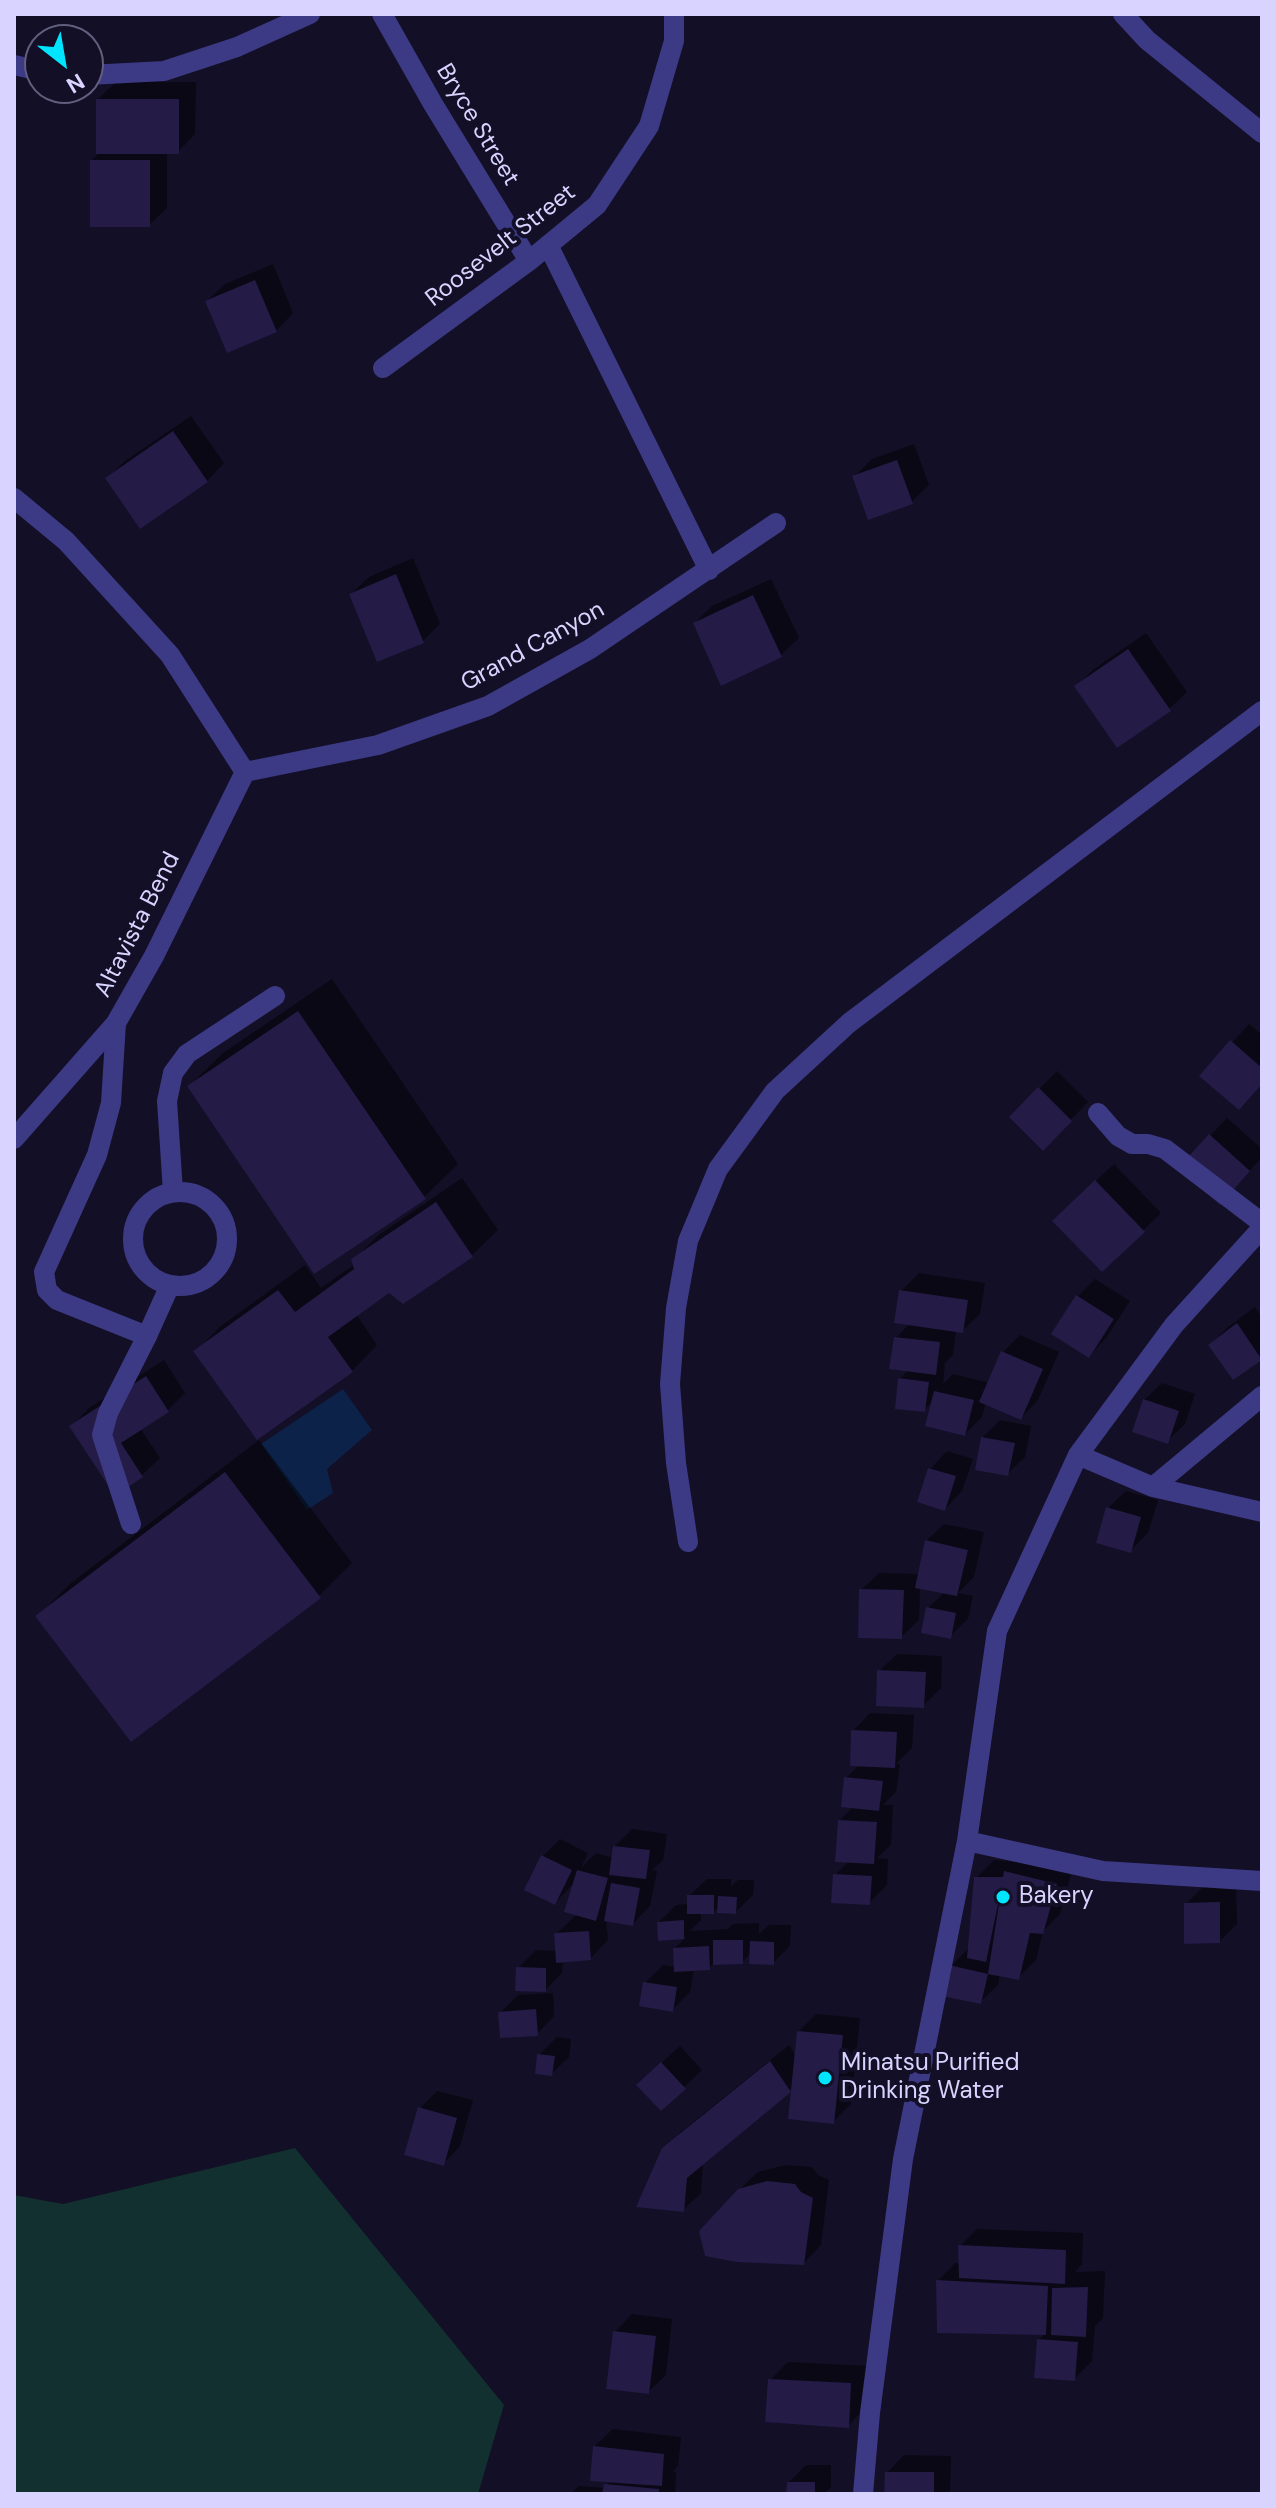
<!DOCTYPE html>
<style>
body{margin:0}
#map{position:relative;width:1276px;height:2508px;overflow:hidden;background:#130f26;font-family:"DM Sans",sans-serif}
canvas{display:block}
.frame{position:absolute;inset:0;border:16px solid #d9d4ff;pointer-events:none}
.north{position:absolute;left:24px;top:24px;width:80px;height:80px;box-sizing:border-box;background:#130f26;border:2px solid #625e7d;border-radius:50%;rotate:149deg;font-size:22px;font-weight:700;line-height:32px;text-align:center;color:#d9d4ff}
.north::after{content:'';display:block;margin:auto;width:28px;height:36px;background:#00e5ff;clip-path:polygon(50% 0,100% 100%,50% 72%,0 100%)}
</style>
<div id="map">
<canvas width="1276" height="2508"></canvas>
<div class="frame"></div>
<div class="north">N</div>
</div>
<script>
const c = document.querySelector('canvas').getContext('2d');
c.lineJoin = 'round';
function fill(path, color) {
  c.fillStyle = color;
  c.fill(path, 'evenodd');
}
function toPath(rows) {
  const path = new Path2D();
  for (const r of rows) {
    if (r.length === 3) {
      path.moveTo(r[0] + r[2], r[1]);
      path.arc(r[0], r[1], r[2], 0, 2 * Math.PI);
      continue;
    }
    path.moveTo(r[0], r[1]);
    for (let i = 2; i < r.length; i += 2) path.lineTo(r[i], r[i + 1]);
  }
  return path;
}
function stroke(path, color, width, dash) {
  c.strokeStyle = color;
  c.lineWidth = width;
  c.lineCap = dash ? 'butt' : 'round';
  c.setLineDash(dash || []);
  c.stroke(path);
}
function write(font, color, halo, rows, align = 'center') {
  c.font = font + ' "DM Sans",sans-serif';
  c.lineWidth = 8;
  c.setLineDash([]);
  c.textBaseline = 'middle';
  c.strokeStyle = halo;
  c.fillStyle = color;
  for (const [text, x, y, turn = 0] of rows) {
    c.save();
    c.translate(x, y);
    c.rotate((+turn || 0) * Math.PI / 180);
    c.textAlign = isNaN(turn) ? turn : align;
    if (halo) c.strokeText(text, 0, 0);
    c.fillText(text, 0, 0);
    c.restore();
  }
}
fill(toPath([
 [295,2148,504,2405,478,2494,14,2494,14,2195,63,2204]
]), '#12302f');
fill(toPath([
 [343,1389,372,1430,327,1469,333,1493,307,1510,261,1444]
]), '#0c2248');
fill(toPath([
 [116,82,196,82,195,134,178,152,167,152,167,208,149,225,92,160,98,154,98,99],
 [273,264,293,313,276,331,207,301,225,284],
 [191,416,224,463,207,481,107,478,125,461],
 [914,444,929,485,911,502,854,477,872,459],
 [413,558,440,624,423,641,351,594,369,577],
 [771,579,799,638,781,655,695,623,712,606],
 [1146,633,1187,692,1169,709,1077,686,1094,669],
 [332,979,458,1164,424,1197,189,1086,223,1053],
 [1249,1024,1262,1035,1262,1083,1202,1076],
 [1057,1071,1088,1102,1043,1148,1011,1117],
 [1227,1118,1262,1149,1262,1157,1237,1185,1210,1136],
 [1114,1164,1161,1213,1102,1270,1072,1203],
 [462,1178,498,1230,472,1255,403,1302,389,1290,356,1314,377,1345,352,1371,195,1352,221,1326,305,1265,321,1288,355,1264,353,1260,380,1234],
 [919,1273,985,1283,980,1314,962,1331,956,1330,953,1355,943,1365,945,1365,943,1384,953,1374,990,1383,1003,1352,1020,1335,1059,1352,1038,1400,1021,1418,986,1402,982,1417,965,1434,933,1401,924,1410,900,1379,909,1369,896,1338,910,1323,901,1291],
 [1095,1279,1130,1301,1106,1338,1089,1356,1078,1296],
 [1255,1307,1262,1318,1262,1357,1233,1377,1210,1345,1228,1327],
 [164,1360,185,1393,168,1410,140,1428,160,1458,142,1475,116,1493,72,1426,89,1408],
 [1162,1383,1195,1394,1185,1424,1167,1441,1144,1400],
 [1000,1420,1031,1426,1025,1457,1007,1474,982,1438],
 [259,1440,352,1563,319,1596,38,1616,71,1583],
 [947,1451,973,1459,962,1491,945,1509,930,1469],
 [1126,1491,1158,1500,1148,1533,1130,1551,1108,1508],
 [944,1524,984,1532,974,1577,958,1593,973,1596,968,1619,950,1636,928,1608,945,1592,920,1587,919,1620,901,1637,861,1590,879,1573,920,1574,926,1541],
 [897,1654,942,1656,941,1688,923,1706,879,1671],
 [870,1713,914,1715,912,1748,896,1764,900,1764,896,1792,883,1805,893,1805,891,1845,877,1858,888,1859,887,1885,869,1903,835,1875,849,1861,840,1820,854,1806,846,1778,859,1765,853,1731],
 [632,1829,667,1834,663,1860,652,1870,657,1871,650,1906,633,1924,606,1919,608,1940,591,1958,563,1960,562,1973,545,1990,518,1968,536,1950,557,1951,556,1934,577,1914,575,1882,555,1903,542,1857,560,1839,588,1853,581,1868,596,1853,613,1858,614,1847],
 [994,1860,1073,1867,1060,1914,1043,1931,1036,1960,1018,1978,1000,1974,998,1985,980,2002,951,1966,970,1947,976,1878],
 [707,1879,731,1879,731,1886,738,1880,754,1880,753,1895,736,1912,720,1906,713,1912,701,1912,701,1920,690,1931,728,1929,733,1924,759,1923,759,1934,769,1925,791,1925,790,1946,773,1963,751,1953,742,1962,714,1963,709,1968,694,1969,690,1992,672,2010,645,1983,663,1965,676,1967,675,1948,686,1937,660,1939,659,1922,676,1905,689,1904,689,1896],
 [1236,1885,1237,1924,1220,1941,1186,1904,1204,1886],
 [553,1993,554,2016,537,2034,500,2013,518,1995],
 [816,2014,860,2018,851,2104,833,2122,793,2087,703,2162,701,2193,683,2210,664,2149,682,2131,789,2045,796,2056,798,2032],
 [557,2037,571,2039,569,2057,551,2074,539,2055],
 [680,2046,702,2070,661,2109,656,2068],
 [437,2091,473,2100,460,2146,443,2164,420,2108],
 [786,2165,812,2167,818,2175,829,2180,821,2245,804,2263,739,2190,758,2172],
 [977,2229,1083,2233,1082,2264,1075,2272,1105,2271,1103,2318,1095,2326,1092,2361,1074,2379,1038,2340,1046,2333,938,2281,955,2263,961,2263,960,2246],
 [632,2314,672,2319,666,2375,648,2392,615,2332],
 [788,2362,868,2366,865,2408,848,2426,770,2380],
 [613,2429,681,2437,678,2466,673,2471,676,2472,675,2494,571,2494,579,2486,605,2488,610,2481,595,2446],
 [904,2455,951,2456,950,2494,886,2494,887,2473],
 [806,2465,831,2465,831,2487,824,2494,788,2494,789,2482]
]), '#0007');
fill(toPath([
 [96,99,179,99,179,154,96,154],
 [90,160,150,160,150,227,90,227],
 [255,280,277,332,227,353,205,301],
 [173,431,208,482,140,529,105,478],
 [897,460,913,504,868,520,852,476],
 [396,574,424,643,377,662,349,594],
 [753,595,782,657,721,686,693,623],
 [1128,649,1171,711,1117,748,1074,686],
 [298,1011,426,1199,314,1274,187,1086],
 [1230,1040,1262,1068,1262,1084,1239,1110,1199,1076],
 [1038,1087,1072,1121,1043,1151,1009,1117],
 [1209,1134,1250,1171,1220,1205,1178,1168],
 [1095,1180,1145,1232,1102,1272,1052,1221],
 [436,1202,473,1257,403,1304,389,1293,328,1337,353,1372,257,1440,193,1351,278,1290,295,1312,354,1269,351,1259],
 [899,1290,968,1300,963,1333,894,1323],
 [1076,1295,1114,1319,1089,1358,1051,1334],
 [1237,1323,1262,1360,1233,1380,1208,1345],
 [894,1337,940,1342,936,1375,889,1369],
 [1001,1351,1043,1369,1021,1420,979,1402],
 [146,1376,169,1412,121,1443,143,1477,115,1496,69,1426],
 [898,1378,929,1382,925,1412,895,1409],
 [934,1391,974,1400,965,1436,925,1426],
 [1143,1399,1179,1411,1168,1444,1132,1432],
 [981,1437,1015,1443,1008,1476,975,1470],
 [928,1468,956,1476,945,1511,917,1502],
 [225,1472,321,1598,131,1742,35,1616],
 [1106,1507,1141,1517,1131,1553,1096,1543],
 [925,1540,968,1550,957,1596,915,1588],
 [859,1589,904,1590,902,1639,858,1638],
 [926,1607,956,1613,951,1639,921,1633],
 [877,1670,926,1672,924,1708,876,1706],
 [851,1730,897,1732,895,1768,850,1766],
 [844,1777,883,1781,879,1811,841,1807],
 [838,1820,877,1822,874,1864,835,1862],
 [613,1846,650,1850,646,1879,609,1875],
 [541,1855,572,1870,555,1905,524,1890],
 [577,1870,608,1878,596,1921,564,1912],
 [1004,1871,1057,1884,1043,1934,1030,1933,1019,1980,988,1974,1002,1885,986,1962,967,1958,974,1877,1003,1877],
 [833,1874,872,1876,870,1905,831,1903],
 [611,1883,640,1888,633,1926,604,1921],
 [687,1895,714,1895,714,1914,687,1914],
 [718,1896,737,1897,736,1914,717,1913],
 [1220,1902,1220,1943,1184,1944,1184,1903],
 [684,1920,684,1939,658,1941,657,1922],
 [589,1931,591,1960,556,1963,554,1933],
 [713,1940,743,1940,743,1964,713,1965],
 [750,1941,774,1942,774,1965,749,1964],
 [709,1946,710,1970,674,1972,673,1948],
 [949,1965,988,1974,981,2004,942,1996],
 [516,1967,546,1968,546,1992,515,1991],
 [643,1982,677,1987,673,2012,639,2006],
 [536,2009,538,2036,500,2038,498,2012],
 [797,2031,843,2035,834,2124,788,2119],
 [537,2054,555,2056,552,2076,535,2074],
 [770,2061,791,2092,687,2178,684,2212,636,2207,662,2148],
 [661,2062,686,2089,661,2111,636,2085],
 [418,2107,457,2118,444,2166,404,2155],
 [767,2181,795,2184,801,2192,813,2198,804,2265,737,2262,705,2256,699,2231,738,2189],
 [958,2245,1066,2250,1065,2284,959,2278],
 [936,2280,1048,2286,1046,2335,937,2333],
 [1088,2287,1086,2337,1051,2335,1052,2288],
 [613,2331,656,2336,649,2394,606,2389],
 [1037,2339,1078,2342,1075,2381,1034,2378],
 [768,2379,851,2383,849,2428,765,2422],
 [593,2446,664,2454,662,2486,590,2481],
 [885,2472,934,2472,934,2494,884,2494],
 [787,2482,815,2482,815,2494,786,2494],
 [604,2484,659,2489,659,2494,602,2494]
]), '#241b47');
stroke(toPath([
 [1098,1113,1118,1136,1132,1144,1148,1144,1165,1149,1262,1223],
 [173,1192,167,1101,173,1073,187,1054,275,996],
 [131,1524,102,1435,108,1413,147,1336]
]), '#3d3a85', 20);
stroke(toPath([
 [382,14,433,104,529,261],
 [1123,14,1147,40,1262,133],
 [14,65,40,71],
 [88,75,164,71,237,47,310,14],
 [548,245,709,570],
 [383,368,529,261,597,205,649,126,674,41,674,14],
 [14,498,66,541,170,655,245,772,154,956,116,1023,111,1103,97,1155,44,1272,47,1290,57,1300,147,1336,170,1285],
 [245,772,378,745,488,706,590,649,776,523],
 [14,1139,116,1023],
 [180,1239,47],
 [1078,1455,1153,1487,1262,1512],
 [1153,1487,1262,1396],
 [688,1542,676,1463,670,1384,676,1308,688,1241,718,1169,775,1091,849,1023,1262,711],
 [967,1841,1103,1871,1262,1881],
 [863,2494,870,2413,903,2159,967,1841,997,1631,1078,1455,1174,1325,1262,1228]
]), '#3d3a85', 20);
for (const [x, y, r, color] of [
 [1003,1897,8,"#00e5ff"],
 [825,2078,8,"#00e5ff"]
]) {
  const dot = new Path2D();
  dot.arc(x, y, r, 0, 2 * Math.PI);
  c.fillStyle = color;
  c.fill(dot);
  stroke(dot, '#130f26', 3);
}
write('24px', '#d9d4ff', '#130f26', [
 ["Bryce Street",477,125,59],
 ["Roosevelt Street",501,246,-38],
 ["Grand Canyon",533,647,-29],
 ["Altavista Bend",138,925,-63]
]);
write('24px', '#d9d4ff', '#130f26', [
 ["Bakery",1019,1897],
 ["Minatsu Purified",841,2064],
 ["Drinking Water",841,2092]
], 'left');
</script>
